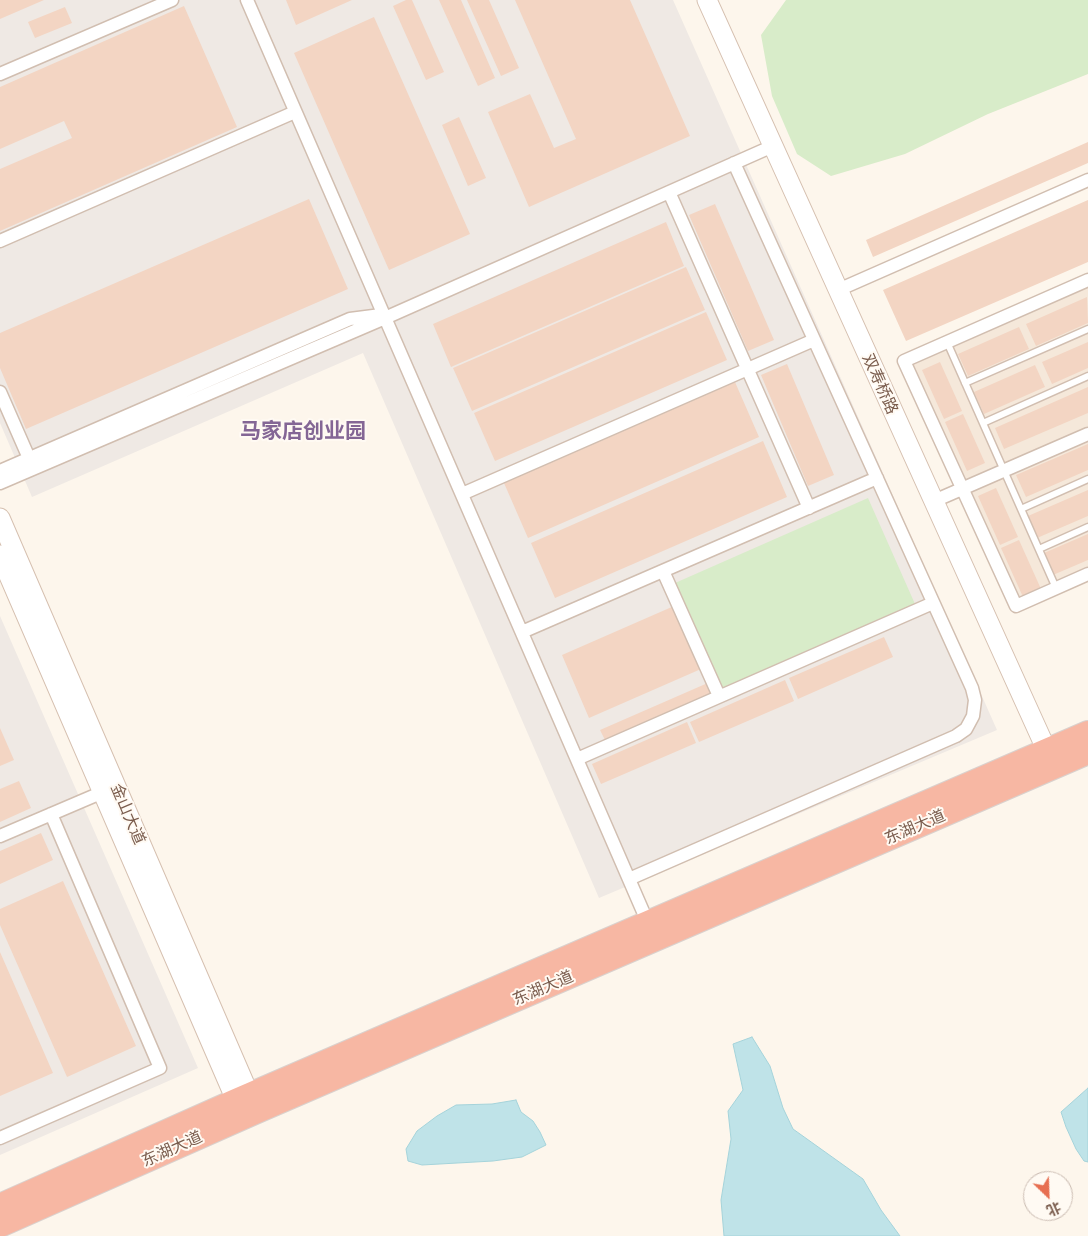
<!DOCTYPE html>
<meta charset="utf-8">
<style>
body{margin:0}
#map{position:relative;width:1088px;height:1236px;overflow:hidden;background:#fdf6ec;font-family:"Asap Condensed","Noto Sans SC",sans-serif}
canvas{display:block}
.north{position:absolute;left:1023px;top:1171px;width:50px;height:50px;box-sizing:border-box;background:#fffaf3;border:1px solid #cabbb1;border-radius:50%;rotate:156deg;font-size:14px;font-weight:700;line-height:20px;text-align:center;color:#7a5c4d}
.north::after{content:'';display:block;margin:auto;width:18px;height:22px;background:#e76f51;clip-path:polygon(50% 0,100% 100%,50% 72%,0 100%)}
</style>
<div id="map">
<canvas width="1088" height="1236"></canvas>
<div class="north">北</div>
</div>
<script>
const c = document.querySelector('canvas').getContext('2d');
c.lineJoin = 'round';
function fill(path, color) {
  c.fillStyle = color;
  c.fill(path, 'evenodd');
}
function toPath(rows) {
  const path = new Path2D();
  for (const r of rows) {
    path.moveTo(r[0], r[1]);
    for (let i = 2; i < r.length; i += 2) path.lineTo(r[i], r[i + 1]);
  }
  return path;
}
function stroke(path, color, width, dash) {
  c.strokeStyle = color;
  c.lineWidth = width;
  c.lineCap = dash ? 'butt' : 'round';
  c.setLineDash(dash || []);
  c.stroke(path);
}
function write(font, color, halo, rows, align = 'center') {
  c.font = font + ' "Asap Condensed","Noto Sans SC",sans-serif';
  c.lineWidth = 4;
  c.setLineDash([]);
  c.textBaseline = 'middle';
  c.strokeStyle = halo;
  c.fillStyle = color;
  for (const [text, x, y, turn = 0] of rows) {
    c.save();
    c.translate(x, y);
    c.rotate((+turn || 0) * Math.PI / 180);
    c.textAlign = isNaN(turn) ? turn : align;
    if (halo) c.strokeText(text, 0, 0);
    c.fillText(text, 0, 0);
    c.restore();
  }
}
fill(toPath([
 [1088,280,1088,574,1020,604,904,361]
]), '#f5e8da');
fill(toPath([
 [0,0,673,0,997,730,599,898,363,353,32,497,0,423],
 [0,616,198,1068,0,1155]
]), '#efe9e4');
fill(toPath([
 [786,0,1088,0,1088,74,988,114,905,154,831,176,797,154,772,96,761,35],
 [868,498,915,604,721,689,675,583]
]), '#d8ecc9');
const water = toPath([
 [752,1037,770,1066,783,1108,793,1129,863,1179,881,1210,900,1236,724,1236,721,1200,731,1139,728,1111,743,1090,733,1044,752,1037],
 [1088,1088,1088,1162,1084,1161,1076,1149,1066,1127,1061,1112,1088,1088],
 [516,1100,521,1112,533,1121,540,1132,546,1145,522,1157,493,1161,422,1165,408,1161,406,1149,417,1131,437,1116,456,1105,492,1104,516,1100]
]);
fill(water, '#bfe3e8');
stroke(water, '#a5d3da', 1);
fill(toPath([
 [0,0,44,0,0,19],
 [286,0,352,0,296,25],
 [406,0,412,0,444,72,426,80,393,6],
 [439,0,461,0,495,78,478,86],
 [467,0,489,0,519,68,501,76],
 [515,0,630,0,690,136,529,207,488,112,530,94,554,148,576,139],
 [184,6,237,127,0,231,0,169,72,138,64,121,0,149,0,87],
 [65,7,72,23,35,38,28,22],
 [374,17,470,234,389,270,294,53],
 [459,117,486,178,468,186,442,125],
 [1088,142,1088,163,873,257,866,240],
 [309,199,348,289,26,429,0,368,0,333],
 [1088,200,1088,262,906,341,883,290],
 [715,204,774,340,748,351,689,215],
 [666,222,684,266,451,367,433,324],
 [686,267,705,310,472,411,453,368],
 [1087,297,1088,323,1036,346,1026,324],
 [706,312,727,360,495,461,474,413],
 [1019,327,1029,349,968,376,958,354],
 [1088,342,1088,368,1052,384,1042,362],
 [940,362,962,411,944,419,922,370],
 [787,364,834,475,808,486,761,375],
 [1035,365,1045,387,984,414,974,392],
 [735,382,759,437,528,538,504,483],
 [1088,387,1088,413,1004,449,995,428],
 [963,414,985,463,967,471,945,422],
 [763,441,787,497,555,598,531,543],
 [1088,444,1088,470,1026,497,1016,475],
 [996,488,1018,537,1000,545,978,496],
 [1088,490,1088,516,1037,538,1028,516],
 [1088,534,1088,560,1053,575,1044,553],
 [1019,540,1041,589,1023,597,1001,548],
 [674,606,701,669,589,718,562,655],
 [884,637,893,657,798,699,789,678],
 [785,680,794,701,699,742,690,722],
 [710,682,714,692,605,740,600,730],
 [687,722,696,743,601,784,592,764],
 [0,728,14,760,0,766],
 [19,781,31,808,0,822,0,789],
 [41,833,53,860,0,884,0,851],
 [63,881,136,1046,67,1077,0,925,0,909],
 [0,952,53,1073,0,1096]
]), '#f3d5c3');
const lane = toPath([
 [947,342,1056,588],
 [965,383,1088,329],
 [983,423,1088,376],
 [1021,509,1088,479],
 [1039,549,1088,527]
]);
const street = toPath([
 [247,0,648,923],
 [0,74,172,0],
 [669,192,809,508],
 [0,241,295,112],
 [1088,280,904,361,1016,606,1088,574],
 [838,290,1088,180],
 [0,392,32,465],
 [0,471,350,319,381,315],
 [0,483,385,318,773,146],
 [462,494,814,340],
 [934,501,1088,434],
 [663,571,719,696],
 [522,632,877,478],
 [577,759,933,603],
 [0,836,103,792],
 [629,879,956,736,966,729,973,716,975,700,972,688,734,163],
 [0,1138,160,1068,51,814]
]);
const secondary = toPath([
 [707,0,1052,762],
 [0,518,255,1108],
 [0,555,242,1114]
]);
const highway = toPath([
 [0,1206,236,1101,1088,733],
 [0,1225,257,1111,1088,752]
]);
stroke(lane, '#d1beb0', 9);
stroke(street, '#d1beb0', 15);
stroke(secondary, '#d6c0b0', 21);
stroke(highway, '#dad1cd', 26);
stroke(lane, '#fff', 6);
stroke(street, '#fff', 12);
stroke(secondary, '#fff', 19);
stroke(highway, '#f7b7a3', 24);
write('16px', '#7a5c4d', '#fffaf3', [
 ["双寿桥路",880,384,66],
 ["金山大道",128,814,67],
 ["东湖大道",915,827,-23],
 ["东湖大道",543,988,-23],
 ["东湖大道",172,1149,-24]
]);
write('bold 21px', '#846695', '#fffaf3', [
 ["马家店创业园",303,431]
]);
</script>
